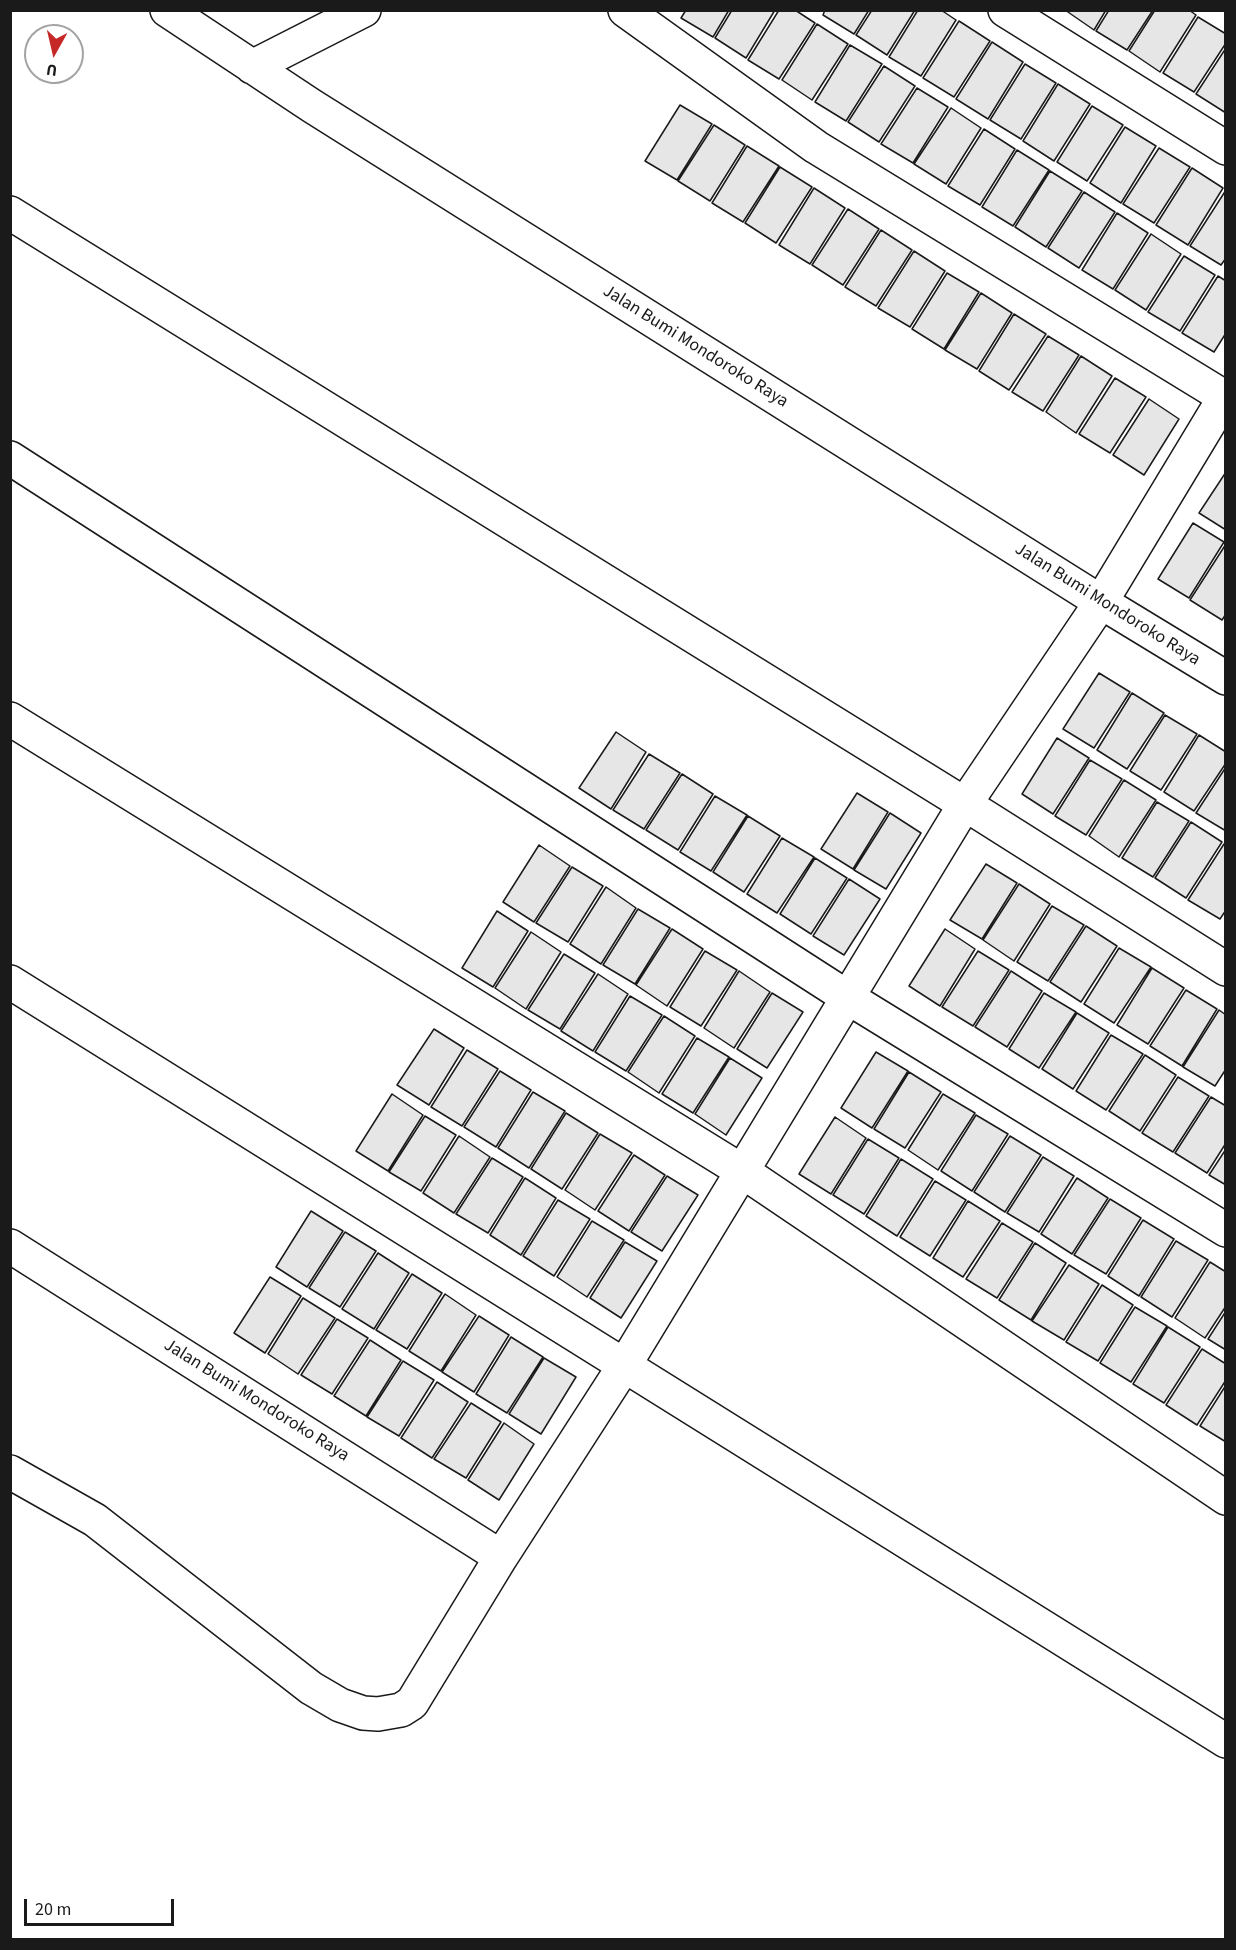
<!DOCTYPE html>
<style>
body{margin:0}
#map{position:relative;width:1236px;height:1950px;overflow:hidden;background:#fff;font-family:"Source Sans 3",sans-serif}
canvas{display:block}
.frame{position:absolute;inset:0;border:12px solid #1a1a1a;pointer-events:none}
.north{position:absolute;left:24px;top:24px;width:60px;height:60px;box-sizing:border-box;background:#fff;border:2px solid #a3a3a3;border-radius:50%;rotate:188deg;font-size:16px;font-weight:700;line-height:24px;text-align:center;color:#1a1a1a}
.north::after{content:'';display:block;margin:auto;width:21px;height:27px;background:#c62828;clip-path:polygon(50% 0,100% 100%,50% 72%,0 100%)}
.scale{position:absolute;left:24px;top:1899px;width:150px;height:27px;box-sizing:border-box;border:3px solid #1a1a1a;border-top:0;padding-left:8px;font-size:18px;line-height:21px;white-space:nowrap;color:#1a1a1a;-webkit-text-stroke:4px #fff;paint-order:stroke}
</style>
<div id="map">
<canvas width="1236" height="1950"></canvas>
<div class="frame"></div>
<div class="north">U</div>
<div class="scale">20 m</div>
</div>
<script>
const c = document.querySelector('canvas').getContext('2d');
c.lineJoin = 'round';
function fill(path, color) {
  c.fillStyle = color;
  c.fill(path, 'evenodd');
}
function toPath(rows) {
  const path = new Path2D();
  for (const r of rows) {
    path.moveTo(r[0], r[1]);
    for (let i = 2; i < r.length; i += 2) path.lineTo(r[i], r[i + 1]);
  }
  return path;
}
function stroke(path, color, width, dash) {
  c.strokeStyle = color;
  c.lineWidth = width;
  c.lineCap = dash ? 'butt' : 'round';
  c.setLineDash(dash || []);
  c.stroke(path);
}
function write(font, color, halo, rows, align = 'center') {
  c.font = font + ' "Source Sans 3",sans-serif';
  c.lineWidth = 4.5;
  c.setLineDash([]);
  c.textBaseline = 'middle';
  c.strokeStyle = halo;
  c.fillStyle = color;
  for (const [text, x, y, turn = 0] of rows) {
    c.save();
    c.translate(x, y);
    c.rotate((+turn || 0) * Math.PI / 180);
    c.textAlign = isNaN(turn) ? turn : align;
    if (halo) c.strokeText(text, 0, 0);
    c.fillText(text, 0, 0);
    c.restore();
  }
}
const building = toPath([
 [686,10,729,10,713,37,681,18,686,10],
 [732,10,775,10,746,58,715,38,732,10],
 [779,10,795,10,815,23,779,79,748,60,779,10],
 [825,10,869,10,854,34,823,15,825,10],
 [872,10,915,10,887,55,856,35,872,10],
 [918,10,941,10,956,20,921,76,889,57,918,10],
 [1065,10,1106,10,1094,30,1065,10],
 [1109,10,1153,10,1127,50,1096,31,1109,10],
 [1155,10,1189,10,1196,15,1160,72,1129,51,1155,10],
 [1198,17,1226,34,1226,43,1194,92,1163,73,1198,17],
 [959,21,990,41,954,97,923,78,959,21],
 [817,24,848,44,812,100,782,80,817,24],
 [992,42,1023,62,988,119,956,99,992,42],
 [850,45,882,64,846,121,815,102,850,45],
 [1226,48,1226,113,1196,94,1226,48],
 [1025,64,1056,83,1021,139,990,120,1025,64],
 [884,66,915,86,879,142,848,122,884,66],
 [1058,84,1090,104,1054,161,1023,141,1058,84],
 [917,88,948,107,913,163,881,144,917,88],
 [680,105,712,124,677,180,645,161,680,105],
 [1092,106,1123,125,1087,181,1057,162,1092,106],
 [951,108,981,128,946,184,914,164,951,108],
 [714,125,745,145,710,201,678,181,714,125],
 [1125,127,1156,146,1121,203,1090,183,1125,127],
 [984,129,1015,149,980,205,948,186,984,129],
 [747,146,779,166,743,222,712,203,747,146],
 [1159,148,1190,167,1154,223,1123,204,1159,148],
 [1017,150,1049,170,1013,226,982,207,1017,150],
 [780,167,812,187,776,243,745,223,780,167],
 [1192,168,1223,188,1188,245,1156,225,1192,168],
 [1050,171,1082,191,1046,247,1015,227,1050,171],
 [814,188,845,208,810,264,779,245,814,188],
 [1226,190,1226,258,1221,265,1190,246,1226,190],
 [1084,192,1115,212,1079,268,1048,248,1084,192],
 [848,209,879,229,843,285,812,265,848,209],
 [1117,213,1148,233,1113,289,1082,270,1117,213],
 [881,230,912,250,876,306,845,287,881,230],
 [1151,234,1181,254,1146,310,1115,290,1151,234],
 [914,251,945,271,910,327,878,308,914,251],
 [1184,256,1215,275,1180,331,1148,312,1184,256],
 [947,273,979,292,944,349,912,329,947,273],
 [1218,276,1226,281,1226,333,1214,352,1182,333,1218,276],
 [981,293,1012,313,977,369,945,350,981,293],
 [1014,314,1046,334,1009,390,979,371,1014,314],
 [1048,336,1079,355,1043,411,1012,392,1048,336],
 [1081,356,1112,376,1076,433,1046,412,1081,356],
 [1115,378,1146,397,1110,453,1079,434,1115,378],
 [1149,399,1179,419,1144,475,1113,455,1149,399],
 [1226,472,1226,530,1199,513,1226,472],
 [1193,523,1224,542,1189,598,1158,579,1193,523],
 [1226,544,1226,614,1222,620,1190,600,1226,544],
 [1099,673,1130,692,1094,748,1063,729,1099,673],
 [1132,693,1164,713,1127,769,1097,750,1132,693],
 [1165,715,1197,734,1161,790,1130,771,1165,715],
 [616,732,646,752,611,809,579,788,616,732],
 [1199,735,1226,752,1226,763,1194,811,1164,792,1199,735],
 [1057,738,1089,758,1053,814,1022,794,1057,738],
 [649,754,680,773,644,829,613,810,649,754],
 [1090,760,1122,779,1086,835,1055,816,1090,760],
 [1226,767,1226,831,1196,813,1226,767],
 [682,774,713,794,678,850,646,830,682,774],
 [1124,780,1156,800,1119,857,1089,836,1124,780],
 [857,793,888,812,853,869,821,849,857,793],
 [715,796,747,815,711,871,680,852,715,796],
 [1157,802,1189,821,1153,877,1122,858,1157,802],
 [890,813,921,833,886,889,854,870,890,813],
 [748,816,780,836,744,892,713,872,748,816],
 [1191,822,1222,842,1186,898,1155,878,1191,822],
 [782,838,814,857,777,913,747,894,782,838],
 [1224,844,1226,845,1226,910,1220,919,1188,900,1224,844],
 [539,845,570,866,534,922,503,902,539,845],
 [815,858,847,878,811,934,780,914,815,858],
 [986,864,1017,883,982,939,950,920,986,864],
 [572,867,603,886,568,942,536,923,572,867],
 [849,879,880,899,844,955,813,936,849,879],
 [1019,884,1050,904,1014,961,983,940,1019,884],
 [606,887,636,908,601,964,570,944,606,887],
 [1052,906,1084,925,1048,981,1017,962,1052,906],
 [638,909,670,928,635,984,603,965,638,909],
 [497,911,528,931,493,987,462,968,497,911],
 [1086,926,1117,946,1081,1002,1050,982,1086,926],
 [672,929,703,949,667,1006,636,985,672,929],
 [945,929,975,949,940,1006,909,986,945,929],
 [531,932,561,952,526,1009,495,988,531,932],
 [1119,948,1151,967,1114,1023,1084,1004,1119,948],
 [705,951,737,970,701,1026,670,1007,705,951],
 [978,951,1009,970,973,1026,942,1007,978,951],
 [564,954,595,973,560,1029,528,1010,564,954],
 [1152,968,1184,988,1148,1044,1117,1025,1152,968],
 [739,971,770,992,734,1048,704,1028,739,971],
 [1011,971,1042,991,1007,1047,975,1027,1011,971],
 [598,974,628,994,593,1051,561,1031,598,974],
 [1186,990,1217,1009,1182,1066,1150,1046,1186,990],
 [772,993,803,1012,767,1068,737,1049,772,993],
 [1044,993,1076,1012,1039,1068,1009,1049,1044,993],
 [630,996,662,1015,626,1071,595,1052,630,996],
 [1219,1010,1226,1015,1226,1069,1215,1086,1183,1067,1219,1010],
 [1077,1013,1109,1033,1073,1089,1042,1069,1077,1013],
 [664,1016,695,1036,659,1093,628,1072,664,1016],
 [434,1029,464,1048,429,1105,397,1085,434,1029],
 [1111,1035,1143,1054,1106,1110,1076,1091,1111,1035],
 [697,1038,729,1057,693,1113,662,1094,697,1038],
 [467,1050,498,1069,462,1126,431,1107,467,1050],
 [876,1052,908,1071,872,1128,841,1108,876,1052],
 [1145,1055,1176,1075,1140,1131,1109,1111,1145,1055],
 [730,1058,762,1078,726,1135,695,1114,730,1058],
 [500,1071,531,1090,496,1147,464,1127,500,1071],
 [909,1072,941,1092,905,1148,874,1129,909,1072],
 [1178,1077,1209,1096,1173,1152,1142,1133,1178,1077],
 [533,1092,565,1111,529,1168,498,1148,533,1092],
 [392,1094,423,1115,388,1171,356,1151,392,1094],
 [943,1094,975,1113,938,1170,908,1150,943,1094],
 [1211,1097,1226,1106,1226,1143,1207,1173,1175,1153,1211,1097],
 [566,1113,598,1133,562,1189,531,1169,566,1113],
 [976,1115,1008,1134,972,1191,941,1171,976,1115],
 [425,1116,456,1135,421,1191,389,1172,425,1116],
 [835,1117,866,1138,831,1194,799,1174,835,1117],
 [600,1134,632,1153,595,1210,565,1190,600,1134],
 [459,1136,490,1157,454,1213,423,1193,459,1136],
 [1010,1136,1041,1155,1005,1212,974,1192,1010,1136],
 [868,1139,899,1158,864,1214,833,1195,868,1139],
 [1226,1149,1226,1185,1209,1175,1226,1149],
 [634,1155,665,1175,629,1231,598,1211,634,1155],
 [1043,1157,1074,1176,1039,1232,1007,1213,1043,1157],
 [492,1158,523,1177,488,1233,456,1214,492,1158],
 [901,1159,933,1179,897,1236,866,1216,901,1159],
 [667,1176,698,1195,662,1251,631,1232,667,1176],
 [525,1178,556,1198,521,1255,490,1235,525,1178],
 [1077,1178,1108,1198,1072,1254,1041,1234,1077,1178],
 [935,1181,966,1200,930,1256,900,1237,935,1181],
 [1110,1199,1141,1218,1106,1274,1074,1255,1110,1199],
 [558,1200,590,1219,554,1276,523,1256,558,1200],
 [968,1201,1000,1221,963,1277,933,1258,968,1201],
 [311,1211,343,1231,307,1287,276,1267,311,1211],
 [1143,1220,1174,1239,1139,1296,1108,1276,1143,1220],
 [592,1221,624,1240,587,1297,557,1277,592,1221],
 [1002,1223,1033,1242,997,1298,966,1279,1002,1223],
 [345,1232,376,1251,340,1307,309,1288,345,1232],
 [1176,1241,1208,1260,1172,1317,1141,1297,1176,1241],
 [625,1242,657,1261,621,1318,590,1298,625,1242],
 [1035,1243,1066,1263,1031,1320,999,1300,1035,1243],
 [378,1253,409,1273,374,1329,342,1309,378,1253],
 [1210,1262,1226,1272,1226,1306,1205,1338,1175,1318,1210,1262],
 [1069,1265,1099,1284,1064,1340,1032,1321,1069,1265],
 [412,1274,442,1293,407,1349,376,1330,412,1274],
 [270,1277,301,1296,265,1353,234,1333,270,1277],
 [1102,1285,1133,1305,1098,1361,1066,1342,1102,1285],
 [445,1294,476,1315,441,1371,409,1351,445,1294],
 [303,1298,335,1318,298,1374,268,1354,303,1298],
 [1135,1307,1167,1326,1131,1382,1100,1363,1135,1307],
 [1226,1311,1226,1350,1208,1339,1226,1311],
 [479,1316,509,1335,474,1392,442,1372,479,1316],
 [337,1319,368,1338,332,1394,301,1375,337,1319],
 [1168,1327,1200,1347,1164,1403,1133,1384,1168,1327],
 [511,1337,543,1357,507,1413,476,1394,511,1337],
 [370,1340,401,1360,366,1416,334,1396,370,1340],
 [1202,1349,1226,1364,1226,1380,1197,1425,1166,1405,1202,1349],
 [544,1358,576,1377,541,1434,509,1414,544,1358],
 [403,1361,434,1380,399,1436,367,1417,403,1361],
 [437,1382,468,1402,432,1458,401,1438,437,1382],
 [1226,1385,1226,1442,1200,1426,1226,1385],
 [471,1403,501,1422,466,1478,434,1459,471,1403],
 [504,1423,534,1444,499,1500,468,1480,504,1423]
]);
fill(building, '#e6e6e6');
stroke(building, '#1a1a1a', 1.5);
const minor = toPath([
 [167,10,312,106,1101,602],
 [625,10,816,147,1226,398],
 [1005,10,1226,148],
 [252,67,364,10],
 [10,213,984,816,1226,969],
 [10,458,847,997,1226,1230],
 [10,719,742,1171,1226,1498],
 [10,982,1226,1741],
 [10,1246,501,1557],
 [10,1472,95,1520,311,1688,340,1705,363,1713,378,1714,401,1710,412,1703,501,1557,624,1366,965,804,1101,602,1226,395]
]);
const tertiary = toPath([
 [1101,602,1226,678]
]);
stroke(minor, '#1a1a1a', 36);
stroke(tertiary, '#1a1a1a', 36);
stroke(minor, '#fff', 33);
stroke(tertiary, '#fff', 33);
write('18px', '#1a1a1a', '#fff', [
 ["Jalan Bumi Mondoroko Raya",695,347,32],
 ["Jalan Bumi Mondoroko Raya",1107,605,32],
 ["Jalan Bumi Mondoroko Raya",256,1401,32]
]);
</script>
